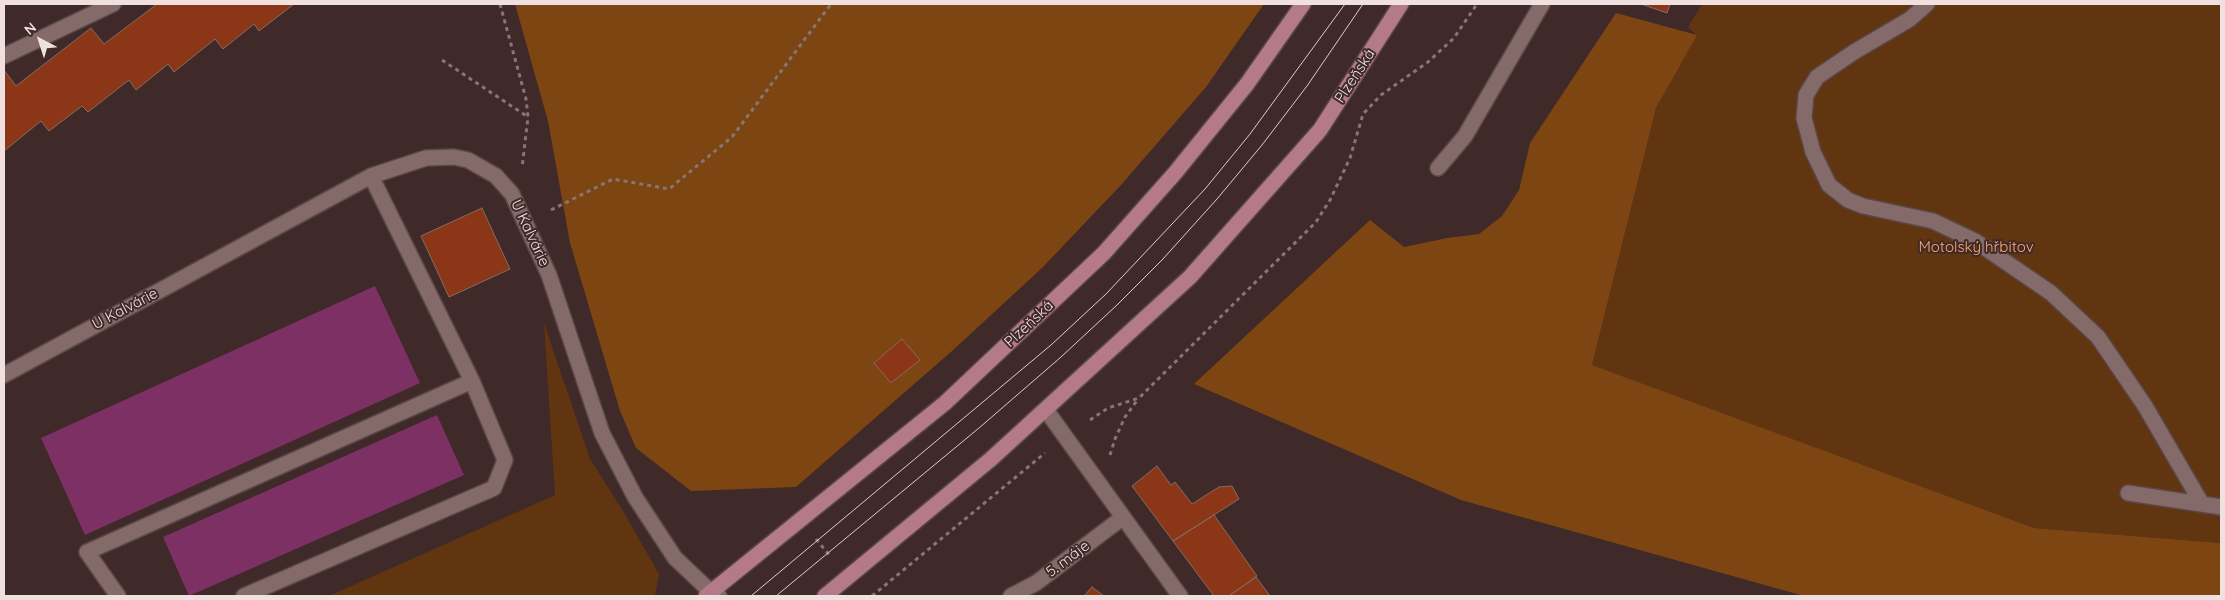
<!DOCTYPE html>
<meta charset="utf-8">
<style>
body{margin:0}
#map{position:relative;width:2225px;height:600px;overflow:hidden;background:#3f2929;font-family:Quicksand,sans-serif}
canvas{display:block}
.frame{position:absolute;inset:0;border:5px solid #f0e0e0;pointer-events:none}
.north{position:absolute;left:15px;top:15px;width:50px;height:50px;-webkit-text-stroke:4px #3f2929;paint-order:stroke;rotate:320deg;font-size:14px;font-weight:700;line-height:20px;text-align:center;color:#f0e0e0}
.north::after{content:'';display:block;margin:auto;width:18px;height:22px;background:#f0e0e0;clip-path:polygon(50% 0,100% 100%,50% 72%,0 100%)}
</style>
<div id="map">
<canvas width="2225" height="600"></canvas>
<div class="frame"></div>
<div class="north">N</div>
</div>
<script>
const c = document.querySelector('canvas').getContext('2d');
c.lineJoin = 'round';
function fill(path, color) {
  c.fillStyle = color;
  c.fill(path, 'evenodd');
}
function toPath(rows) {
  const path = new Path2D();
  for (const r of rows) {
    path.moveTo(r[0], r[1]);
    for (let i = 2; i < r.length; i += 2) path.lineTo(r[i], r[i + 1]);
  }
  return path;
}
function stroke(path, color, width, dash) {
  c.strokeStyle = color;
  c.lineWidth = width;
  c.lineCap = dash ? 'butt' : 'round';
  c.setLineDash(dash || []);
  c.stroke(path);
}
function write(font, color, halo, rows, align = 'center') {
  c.font = font + ' Quicksand,sans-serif';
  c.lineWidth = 4;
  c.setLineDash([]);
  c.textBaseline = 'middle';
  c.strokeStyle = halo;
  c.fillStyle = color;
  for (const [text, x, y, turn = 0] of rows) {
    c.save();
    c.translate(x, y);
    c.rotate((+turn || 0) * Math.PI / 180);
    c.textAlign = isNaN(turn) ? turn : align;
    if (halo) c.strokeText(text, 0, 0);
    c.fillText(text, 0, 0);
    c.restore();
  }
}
fill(toPath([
 [1702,4,2221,4,2221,543,2034,528,1592,365,1656,108,1696,35,1688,27],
 [544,323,590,459,623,511,659,574,655,596,329,596,555,495]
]), '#61350f');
fill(toPath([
 [515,4,1264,4,1206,87,1121,185,1042,268,952,351,796,487,691,491,636,448,620,411,570,243,548,121],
 [902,339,919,360,891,383,874,363],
 [1616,13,1697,35,1656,108,1592,365,2034,528,2221,543,2221,596,1804,596,1461,500,1194,384,1370,220,1404,247,1447,238,1479,234,1502,216,1519,190,1530,143]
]), '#7d4511');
fill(toPath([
 [375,286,420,383,85,535,41,438],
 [437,415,464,475,189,596,163,537]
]), '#7d3063');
const building = toPath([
 [157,4,294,4,259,31,254,24,223,49,215,39,174,72,168,64,136,90,129,80,88,112,82,106,49,131,41,121,4,151,4,70,16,86,91,28,104,44,157,4],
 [1641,4,1670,4,1667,13,1641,4],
 [482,208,510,269,449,297,421,236,482,208],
 [902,339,920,360,891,383,874,363,902,339],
 [1157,466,1171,485,1175,482,1192,504,1219,487,1232,486,1239,499,1173,541,1132,486,1157,466],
 [1214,515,1257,576,1229,596,1214,596,1173,541,1214,515],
 [1256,577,1270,596,1229,596,1256,577],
 [1092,587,1104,596,1084,596,1092,587]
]);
fill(building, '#8c3618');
stroke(building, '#856c64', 1);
const minor = toPath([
 [1927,4,1910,19,1854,52,1817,77,1806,95,1804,118,1813,152,1829,185,1848,200,1863,206,1933,221,1975,241,2051,293,2098,337,2145,406,2202,504],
 [4,56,113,4],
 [1438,168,1465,136,1542,4],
 [4,375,371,176,426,158,454,157,468,160,496,176,512,194,549,275,602,433,635,497,675,558,711,592,719,596],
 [1046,410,1180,596],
 [2128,493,2221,507],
 [118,596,87,552,472,381],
 [244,596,494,488,505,460,472,381,371,176],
 [1011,596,1036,583,1122,518]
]);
const major = toPath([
 [706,596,945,403,1104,253,1175,173,1247,84,1303,4],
 [825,596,991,459,1190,277,1320,130,1401,4]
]);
stroke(minor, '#5a4747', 18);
stroke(major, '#5a4747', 18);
stroke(toPath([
 [500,4,526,99,528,117,522,168],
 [442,60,528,117],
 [551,210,613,179,669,189,732,137,831,4],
 [1090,420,1108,408,1139,398,1316,222,1330,200,1350,158,1363,114,1381,95,1428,62,1454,38,1477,4],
 [1110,455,1115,439,1125,417,1138,399],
 [816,539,831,557],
 [872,596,1045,453]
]), '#887575', 3, [4, 4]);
stroke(minor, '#846a69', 15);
stroke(major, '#b57a87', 15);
stroke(toPath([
 [751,596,1051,345,1106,294,1205,189,1250,134,1345,4],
 [776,596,979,428,1061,357,1117,305,1162,260,1217,199,1262,145,1307,86,1363,4]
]), '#decdcd', 1);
write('15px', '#f0e0e0', '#3f2929', [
 ["Plzeňská",1355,76,-57],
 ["U Kalvárie",530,233,65],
 ["U Kalvárie",125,309,-28],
 ["Plzeňská",1029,324,-43],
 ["5. máje",1068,559,-37]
]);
write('15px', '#fead6f', '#3f2929', [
 ["Motolský hřbitov",1976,247]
]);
</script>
